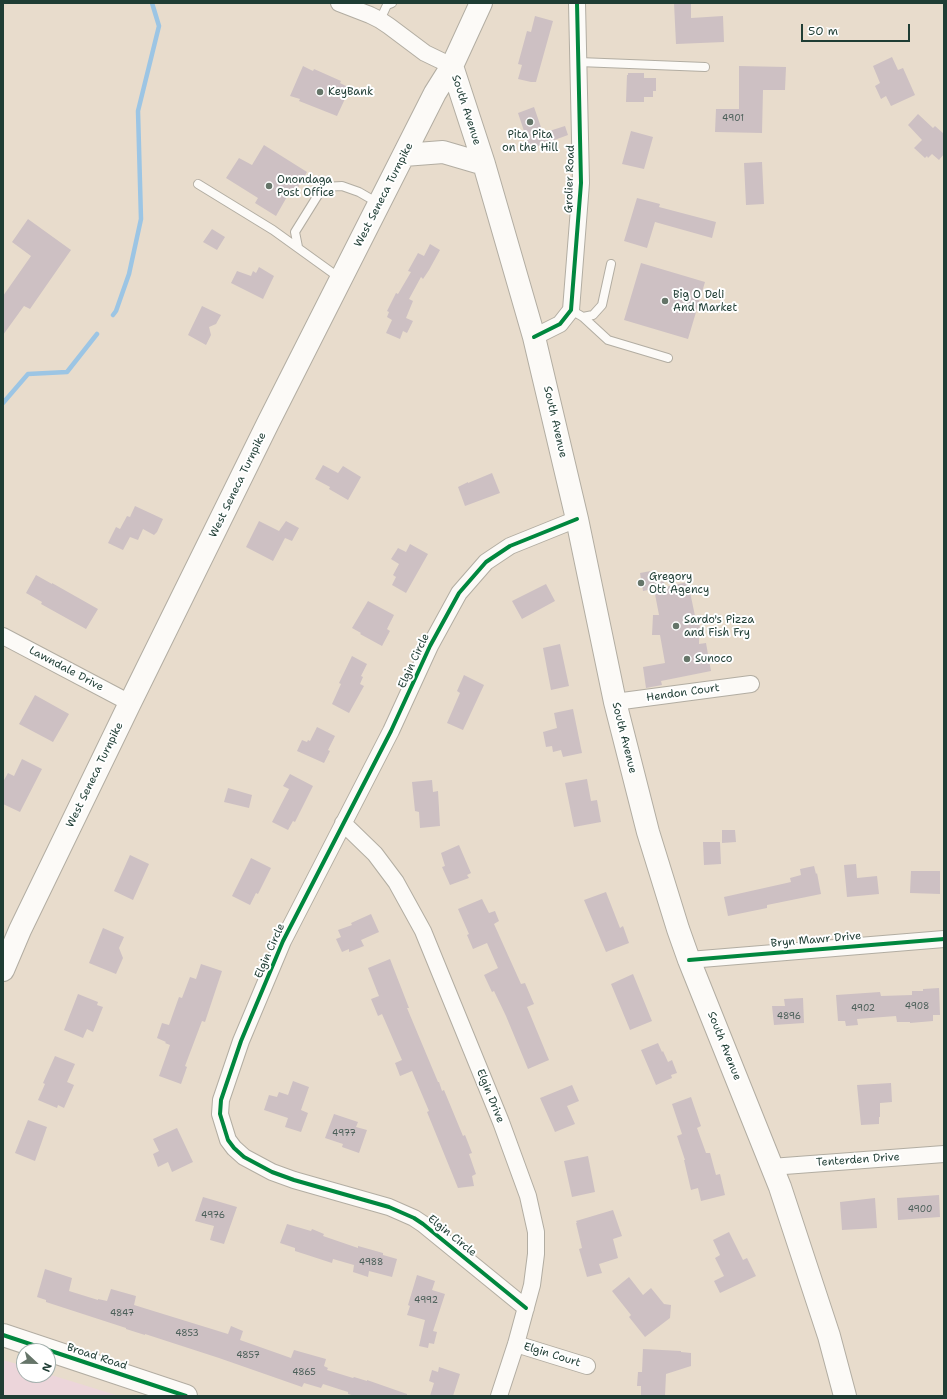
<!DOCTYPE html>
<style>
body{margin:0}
#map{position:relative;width:947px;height:1399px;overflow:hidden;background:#e8dccc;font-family:"Shantell Sans",sans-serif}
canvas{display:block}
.frame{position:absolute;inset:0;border:4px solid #1f3d34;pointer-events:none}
.north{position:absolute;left:16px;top:1343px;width:40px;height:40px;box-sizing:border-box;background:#fff;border:1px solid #a5b1ae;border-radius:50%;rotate:112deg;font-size:11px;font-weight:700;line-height:16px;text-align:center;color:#1f3d34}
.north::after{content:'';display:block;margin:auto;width:14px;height:18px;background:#657569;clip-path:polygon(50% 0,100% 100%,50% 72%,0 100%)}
.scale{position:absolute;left:801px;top:24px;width:109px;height:18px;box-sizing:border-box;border:2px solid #1f3d34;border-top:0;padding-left:5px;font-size:12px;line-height:14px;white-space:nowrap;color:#1f3d34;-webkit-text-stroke:3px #fff;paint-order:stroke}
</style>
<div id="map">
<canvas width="947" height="1399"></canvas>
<div class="frame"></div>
<div class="north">N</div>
<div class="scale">50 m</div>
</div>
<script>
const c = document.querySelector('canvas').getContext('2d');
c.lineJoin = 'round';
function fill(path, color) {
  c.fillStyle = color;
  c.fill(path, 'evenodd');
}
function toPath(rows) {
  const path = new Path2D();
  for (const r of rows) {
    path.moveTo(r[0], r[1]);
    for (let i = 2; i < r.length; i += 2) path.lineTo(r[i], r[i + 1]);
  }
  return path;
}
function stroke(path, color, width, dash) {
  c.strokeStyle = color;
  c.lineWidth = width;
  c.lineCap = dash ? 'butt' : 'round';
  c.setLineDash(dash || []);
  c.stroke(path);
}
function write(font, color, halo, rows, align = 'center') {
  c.font = font + ' "Shantell Sans",sans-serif';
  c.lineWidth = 4;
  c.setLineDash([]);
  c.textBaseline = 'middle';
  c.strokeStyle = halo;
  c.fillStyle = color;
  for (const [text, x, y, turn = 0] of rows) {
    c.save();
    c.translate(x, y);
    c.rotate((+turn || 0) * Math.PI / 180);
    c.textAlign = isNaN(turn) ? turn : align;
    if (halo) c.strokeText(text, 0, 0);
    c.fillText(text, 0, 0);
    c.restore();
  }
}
fill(toPath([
 [3,1360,24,1366,24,1375,48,1375,48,1374,119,1396,3,1396]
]), '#ecd5da');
stroke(toPath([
 [113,315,116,311,129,274,141,219,138,111,159,26,152,3],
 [3,403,28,374,67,372,97,334]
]), '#9cc5e4', 4.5);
fill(toPath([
 [674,3,691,3,691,18,723,16,724,42,676,44],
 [535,16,553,21,536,82,531,82,518,79,522,65,518,64,527,31,531,32],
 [892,57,898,70,903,68,915,95,891,106,886,96,881,99,875,86,880,83,873,66],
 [303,66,313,71,314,69,341,81,340,83,350,88,337,116,299,101,300,99,290,96],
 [739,66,786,67,785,90,763,90,762,133,715,132,716,109,739,109],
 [628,73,644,73,644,78,656,78,656,91,653,91,653,97,644,97,644,102,626,102,627,75,628,75],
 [534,107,543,133,565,126,568,135,530,149,518,113],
 [918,114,933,128,935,126,944,134,944,154,939,160,932,154,928,158,927,156,925,158,914,148,922,140,908,125],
 [631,131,653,137,644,169,622,164],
 [264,145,307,172,292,198,288,195,276,216,255,203,258,198,226,178,239,158,252,165],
 [762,162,764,204,746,205,744,163],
 [637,198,660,204,659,207,716,222,712,238,655,222,647,248,624,241],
 [28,219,71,250,30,309,24,306,3,335,3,296,31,256,12,242],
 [212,229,225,237,217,250,203,242],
 [430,244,440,250,429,270,423,279,421,277,409,299,413,301,406,318,413,321,407,333,403,331,400,339,386,333,392,320,387,317,389,312,387,311,396,293,398,294,411,272,408,271,418,253,424,256],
 [641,263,705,282,688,339,624,320],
 [259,267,274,276,263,299,231,283,237,271,251,276,253,271,256,273],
 [202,306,221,315,216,324,209,327,211,335,206,345,188,335],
 [323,465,338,473,343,466,361,477,348,500,329,489,330,487,315,479],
 [492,473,500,493,465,506,458,487,468,482,468,483],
 [135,506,163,519,157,532,154,535,143,529,138,540,130,537,123,550,108,543,116,527,120,529,127,516,130,517],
 [259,521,279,531,286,521,299,528,292,541,285,538,273,561,246,547],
 [410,544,428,554,406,593,392,585,396,577,393,575,399,564,391,559,398,548,406,552],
 [656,570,658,582,664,581,665,587,688,582,695,616,700,616,699,644,706,643,711,671,661,681,662,685,646,688,643,667,665,663,660,635,652,635,653,615,659,615,654,589,643,591,640,573],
 [36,575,52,584,52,583,98,609,86,629,41,604,42,602,26,593],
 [546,584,555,601,522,619,512,601],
 [368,601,394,615,387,629,390,631,382,646,360,634,361,633,352,628],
 [560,644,569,686,551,690,543,648],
 [352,656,367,664,361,676,363,677,360,684,364,686,349,713,332,704,341,684,339,683],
 [464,675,484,685,463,730,447,723,460,693,457,691],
 [35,695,69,714,53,742,19,724],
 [573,709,582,753,563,757,561,750,553,752,552,746,546,747,543,732,557,728,554,713],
 [317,727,335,736,328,750,330,751,324,763,297,751,302,740,307,742,308,740,310,741],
 [22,759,42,769,20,812,3,804,3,782,8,773,14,776],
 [290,774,313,786,295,822,293,821,288,830,272,822,289,789,283,786],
 [587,779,591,801,597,800,601,822,574,827,565,783],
 [432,780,433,792,438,791,440,826,420,828,419,812,415,811,412,782],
 [228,788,252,795,249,808,224,802],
 [722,830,735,830,736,842,722,843],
 [703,842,720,842,721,864,704,865],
 [459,845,471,873,467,875,469,878,450,885,442,867,445,866,441,853],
 [130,855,149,864,133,900,114,891],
 [251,858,271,868,258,894,256,893,250,905,232,896],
 [856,864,857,878,877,876,879,894,847,897,844,865],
 [814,866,816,874,817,873,821,894,767,905,767,908,728,916,724,897,791,882,790,878,801,875,800,869],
 [911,871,940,871,940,894,910,893],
 [606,892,620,928,623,926,629,943,606,952,584,900],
 [482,899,489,913,495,911,499,921,494,924,521,984,525,983,534,1004,527,1007,549,1060,528,1069,506,1016,494,991,492,992,484,975,498,968,487,943,473,949,467,935,469,934,458,909],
 [371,914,379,932,361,940,364,946,349,952,349,949,342,952,336,939,341,937,338,930,352,925,351,923],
 [103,928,124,937,119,948,123,958,116,974,89,963],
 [390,959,409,1008,407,1008,438,1082,439,1082,442,1091,444,1090,463,1136,465,1135,472,1153,469,1154,476,1174,472,1176,474,1186,458,1188,427,1112,429,1111,412,1071,400,1076,395,1063,402,1060,382,1014,378,1016,371,999,379,996,368,968],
 [201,964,222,971,205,1022,202,1021,185,1066,187,1067,181,1084,159,1076,170,1045,165,1043,166,1042,157,1038,162,1023,169,1025,179,997,182,998,190,977,196,979],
 [633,974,652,1021,630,1030,611,984],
 [939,988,940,1015,933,1015,933,1021,910,1023,910,1022,897,1022,896,1016,857,1019,858,1025,846,1026,845,1021,838,1021,836,995,880,992,881,996,912,995,912,991,923,991,923,989],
 [78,994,98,1002,97,1005,103,1007,93,1032,87,1029,83,1038,64,1030],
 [803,998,804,1023,774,1025,772,1006,785,1006,784,999],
 [658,1043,662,1052,663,1051,668,1062,672,1060,677,1073,671,1075,672,1078,656,1085,641,1050],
 [55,1056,75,1064,67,1082,74,1085,64,1108,58,1105,57,1108,38,1100,45,1084,43,1083],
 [293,1081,309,1087,301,1110,308,1113,301,1132,285,1127,288,1118,264,1110,269,1095,277,1097,279,1092,288,1095],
 [891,1083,892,1102,880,1103,880,1117,879,1117,879,1124,861,1125,857,1085],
 [572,1085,579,1101,567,1106,575,1124,555,1132,540,1098],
 [691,1097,701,1126,697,1128,706,1153,710,1153,716,1175,720,1174,725,1195,701,1201,698,1188,691,1190,684,1160,685,1160,677,1136,682,1134,672,1104],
 [334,1114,358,1122,356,1127,367,1130,359,1153,342,1147,343,1144,325,1138],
 [28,1120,47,1127,35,1161,15,1153],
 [177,1128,193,1162,172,1172,168,1162,158,1167,153,1154,159,1151,153,1139],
 [588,1156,595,1192,572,1197,564,1161],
 [939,1195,940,1217,898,1220,897,1198],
 [203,1197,237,1207,224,1244,210,1240,214,1226,195,1221],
 [875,1198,877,1228,842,1230,840,1202],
 [613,1210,622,1236,613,1239,618,1258,599,1264,602,1273,587,1277,579,1249,582,1248,576,1223,577,1223,576,1221],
 [287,1224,311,1231,312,1229,324,1234,323,1236,358,1248,358,1246,383,1253,383,1255,397,1259,392,1277,369,1271,368,1277,353,1272,354,1265,333,1259,332,1263,295,1251,295,1248,280,1243],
 [729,1232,743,1260,747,1258,756,1276,720,1293,714,1281,724,1276,715,1258,720,1255,713,1240],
 [45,1269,72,1278,69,1291,98,1300,98,1299,107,1301,111,1289,136,1296,134,1305,228,1334,231,1326,243,1331,240,1340,291,1358,294,1350,326,1359,324,1366,328,1368,327,1370,353,1378,354,1377,367,1381,367,1380,407,1394,407,1396,355,1396,348,1394,348,1392,323,1384,321,1388,304,1383,302,1387,219,1358,145,1334,145,1335,126,1329,126,1328,46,1302,46,1300,37,1297],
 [417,1275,435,1281,432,1290,445,1294,433,1331,437,1332,434,1344,429,1343,428,1348,419,1346,425,1320,407,1315,410,1306,408,1305],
 [629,1277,643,1295,651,1288,664,1304,671,1305,670,1318,645,1337,629,1317,631,1315,612,1291],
 [643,1349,681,1351,681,1352,691,1353,691,1366,666,1374,665,1396,641,1396,641,1386,637,1386,638,1372,642,1372],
 [439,1367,460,1374,453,1396,430,1396,434,1383,429,1381,432,1370,438,1372]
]), '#cdc0c3');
const lane = toPath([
 [380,20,387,5,392,3],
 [579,62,705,67],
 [198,184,273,230,341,279],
 [298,247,295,232,323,187,342,186,359,192,378,203],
 [571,310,583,317,608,340,668,358],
 [583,317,593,315,602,305,611,264]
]);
const street = toPath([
 [339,3,370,15,380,20,389,26,425,53,452,66],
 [534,337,560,324,571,310,581,183,577,3],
 [3,636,130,703],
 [615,702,751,684],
 [343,823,375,854,396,882,423,931,501,1122,528,1196,536,1232,536,1254,532,1285,516,1344,499,1396],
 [689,960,944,939],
 [771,1167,944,1154],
 [526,1308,423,1224,414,1218,389,1207,294,1180,272,1172,244,1157,234,1148,228,1140,220,1114,221,1100,241,1041,283,941,391,731,430,646,459,593,486,562,510,546,577,519],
 [516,1344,587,1366]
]);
const secondary = toPath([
 [3,1335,186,1396]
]);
const primary = toPath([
 [452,66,484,164,534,337,577,519,615,702,648,832,678,929,689,960,780,1187,829,1336,845,1396],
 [404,155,443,152,484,164],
 [3,970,20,930,130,703,268,423,435,93,452,66,481,3]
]);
stroke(lane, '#b2ada2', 10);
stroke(street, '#b2ada2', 18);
stroke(secondary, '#b2ada2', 24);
stroke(primary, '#b2ada2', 24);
stroke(lane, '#fcfaf7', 8);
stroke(street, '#fcfaf7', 16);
stroke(secondary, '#fcfaf7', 22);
stroke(primary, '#fcfaf7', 22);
stroke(toPath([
 [534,337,560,324,571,310,581,183,577,3],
 [689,960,944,939],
 [526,1308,423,1224,414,1218,389,1207,294,1180,272,1172,244,1157,234,1148,228,1140,220,1114,221,1100,241,1041,283,941,391,731,430,646,459,593,486,562,510,546,577,519],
 [3,1335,186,1396]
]), '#00873e', 4);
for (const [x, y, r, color] of [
 [320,92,4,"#657569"],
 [530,122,4,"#657569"],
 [269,186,4,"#657569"],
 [665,301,4,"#657569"],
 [641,583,4,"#657569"],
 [676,626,4,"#657569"],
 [687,659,4,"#657569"]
]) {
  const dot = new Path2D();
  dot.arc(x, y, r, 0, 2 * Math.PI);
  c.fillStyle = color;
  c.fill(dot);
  stroke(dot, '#fff', 1.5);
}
write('9px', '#4a5e58', null, [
 ["4901",733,119],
 ["4908",917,1007],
 ["4902",863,1009],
 ["4896",789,1017],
 ["4977",344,1134],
 ["4900",920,1210],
 ["4976",213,1216],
 ["4988",371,1263],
 ["4992",426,1301],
 ["4847",122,1314],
 ["4853",187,1334],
 ["4857",248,1356],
 ["4865",304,1373]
]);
write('11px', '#1f3d34', '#fff', [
 ["KeyBank",328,92],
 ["Pita Pita",530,135,"center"],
 ["on the Hill",530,148,"center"],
 ["Onondaga",277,180],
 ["Post Office",277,193],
 ["Big O Deli",673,295],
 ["And Market",673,308],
 ["Gregory",649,577],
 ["Ott Agency",649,590],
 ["Sardo's Pizza",684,620],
 ["and Fish Fry",684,633],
 ["Sunoco",695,659]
], 'left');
write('11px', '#1f3d34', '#fff', [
 ["South Avenue",466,110,72],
 ["Grolier Road",570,179,-88],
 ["West Seneca Turnpike",384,195,-63],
 ["South Avenue",555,422,77],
 ["West Seneca Turnpike",238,485,-64],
 ["Elgin Circle",414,661,-65],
 ["Lawndale Drive",66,669,28],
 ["Hendon Court",683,693,-8],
 ["South Avenue",624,738,76],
 ["West Seneca Turnpike",95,775,-64],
 ["Bryn Mawr Drive",816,940,-5],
 ["Elgin Circle",270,951,-66],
 ["South Avenue",724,1046,68],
 ["Elgin Drive",490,1096,68],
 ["Tenterden Drive",858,1160,-4],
 ["Elgin Circle",452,1236,39],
 ["Elgin Court",552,1355,17],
 ["Broad Road",97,1357,18]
]);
</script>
